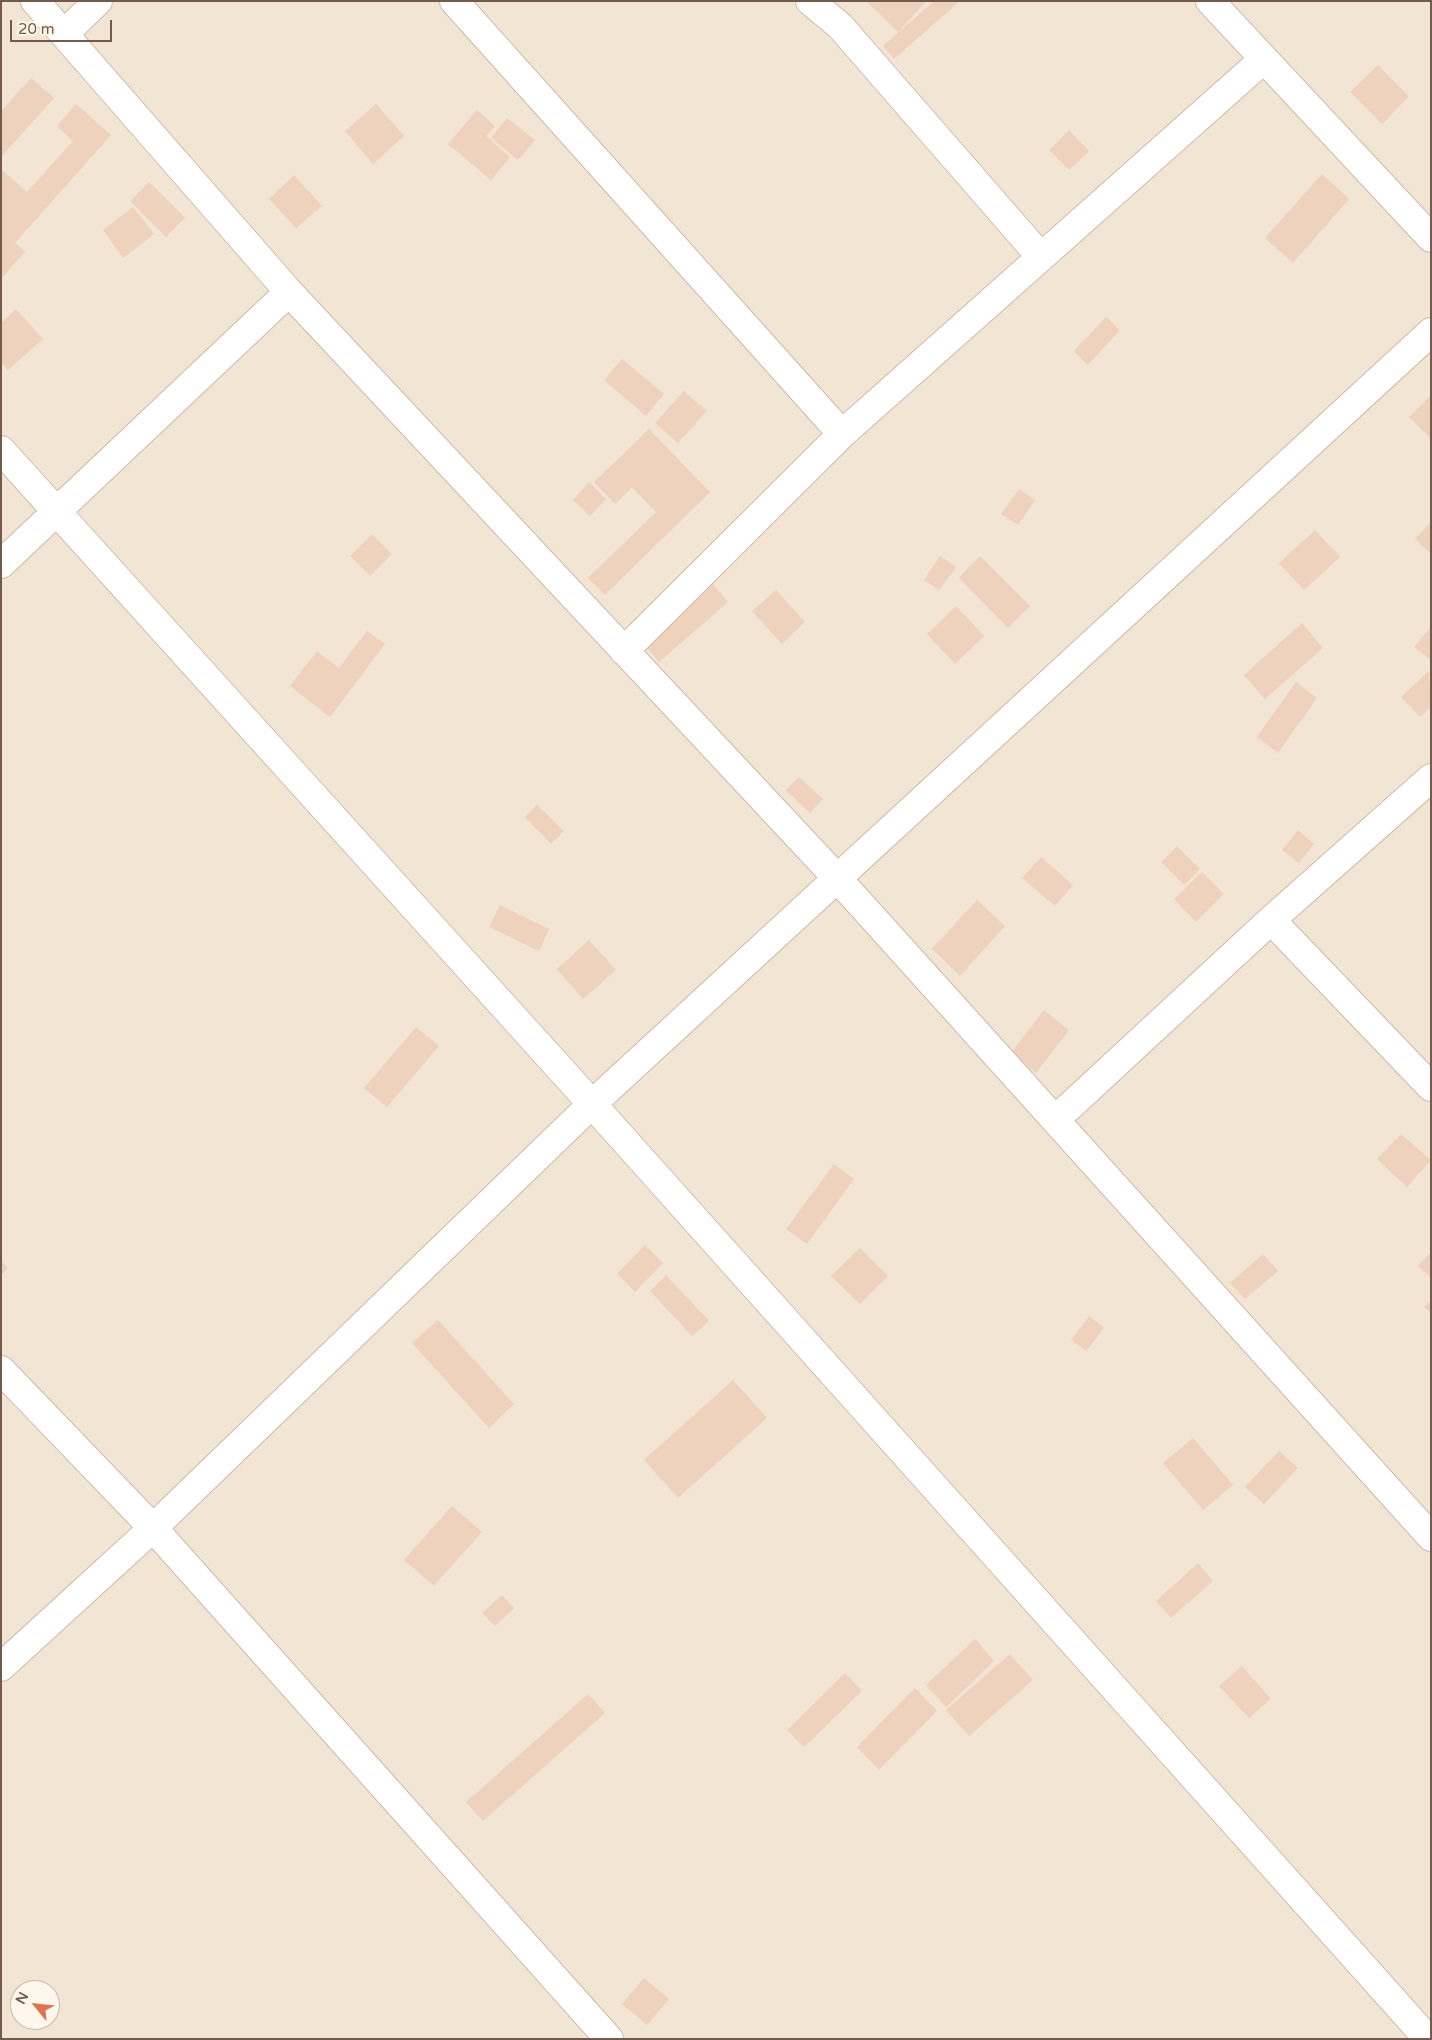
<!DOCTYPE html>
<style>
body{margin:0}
#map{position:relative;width:1432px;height:2040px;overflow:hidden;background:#fbf3e5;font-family:"Varela Round",sans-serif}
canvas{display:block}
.frame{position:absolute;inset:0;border:2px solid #735a4c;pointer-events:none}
.north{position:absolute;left:10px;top:1980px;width:50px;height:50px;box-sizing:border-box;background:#fef7eb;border:1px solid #c6b8ab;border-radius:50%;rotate:298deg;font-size:14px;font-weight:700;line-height:20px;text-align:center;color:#735a4c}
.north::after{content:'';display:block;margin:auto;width:18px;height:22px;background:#de7251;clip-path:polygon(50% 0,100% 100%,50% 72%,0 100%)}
.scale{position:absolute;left:10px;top:20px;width:102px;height:22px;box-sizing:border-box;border:2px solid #735a4c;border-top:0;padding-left:6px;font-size:15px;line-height:18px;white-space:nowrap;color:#735a4c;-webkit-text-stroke:4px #fef7eb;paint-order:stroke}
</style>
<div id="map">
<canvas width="1432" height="2040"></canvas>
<div class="frame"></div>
<div class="north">N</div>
<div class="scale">20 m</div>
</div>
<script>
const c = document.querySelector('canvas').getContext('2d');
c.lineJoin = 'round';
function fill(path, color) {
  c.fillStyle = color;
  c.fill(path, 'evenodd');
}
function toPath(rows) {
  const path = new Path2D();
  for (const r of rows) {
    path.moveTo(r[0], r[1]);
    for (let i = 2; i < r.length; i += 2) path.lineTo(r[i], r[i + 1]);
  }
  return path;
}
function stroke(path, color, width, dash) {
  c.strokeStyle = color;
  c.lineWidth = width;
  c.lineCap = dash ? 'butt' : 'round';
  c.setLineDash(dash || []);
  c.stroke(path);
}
fill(toPath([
 [1,1,1431,1,1431,2039,1,2039],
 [20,1990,50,1990,50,2020,20,2020]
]), '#f2e5d4');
fill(toPath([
 [866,1,927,1,898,32],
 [934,1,960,1,894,59,883,46],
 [1378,65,1409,96,1382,124,1350,92],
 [31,78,54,98,1,157,1,111],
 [76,104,111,135,15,243,25,252,1,279,1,169,27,192,73,141,57,126],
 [376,104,404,136,373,164,345,131],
 [477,110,495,126,486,136,510,157,491,180,448,144],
 [507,118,535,140,518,160,491,138],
 [1069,130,1089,151,1069,170,1049,150],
 [1322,174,1349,199,1293,263,1265,238],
 [294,175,322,206,296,228,269,199],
 [149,182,185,218,166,237,130,201],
 [133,207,154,234,123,258,103,230],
 [16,309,43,339,8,370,1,363,1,323],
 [1106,317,1120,330,1088,365,1074,351],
 [622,359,664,394,646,416,604,380],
 [684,391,707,411,678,443,655,423],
 [1431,395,1431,439,1409,417],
 [649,429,710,492,605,595,588,578,656,512,632,487,615,504,594,482],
 [589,482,606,499,590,516,573,500],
 [1019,489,1035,500,1018,525,1001,514],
 [1431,522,1431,554,1415,539],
 [1315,530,1340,557,1304,590,1279,563],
 [372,534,392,554,370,576,350,556],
 [940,556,956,567,939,590,924,580],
 [980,556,1030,606,1008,628,959,578],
 [704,574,728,602,659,662,635,634],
 [776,590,805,622,782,644,752,611],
 [956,606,984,636,955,664,927,634],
 [1302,623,1323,648,1265,699,1244,675],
 [1431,627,1431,660,1414,647],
 [367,631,385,644,330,717,290,686,317,651,339,668],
 [1429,671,1431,707,1420,717,1401,697],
 [1296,682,1317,698,1278,753,1257,737],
 [799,777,823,799,810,813,786,790],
 [537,805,564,831,551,844,525,817],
 [1298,830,1314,844,1299,863,1282,850],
 [1177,846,1200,869,1184,885,1161,862],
 [1041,857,1073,885,1055,906,1022,878],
 [1202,872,1224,894,1196,922,1174,899],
 [977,900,1005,926,960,976,932,949],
 [500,905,549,929,539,951,489,927],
 [589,940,616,970,583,999,557,969],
 [1044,1010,1069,1030,1036,1073,1011,1053],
 [416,1027,439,1046,387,1107,364,1088],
 [1401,1134,1431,1160,1407,1187,1377,1159],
 [834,1164,854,1179,807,1244,786,1229],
 [645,1245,663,1263,635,1292,617,1274],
 [860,1248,888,1276,860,1304,831,1276],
 [1431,1252,1431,1278,1418,1266],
 [1263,1254,1278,1271,1245,1299,1230,1283],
 [1,1261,8,1268,1,1275],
 [666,1275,709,1321,692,1336,650,1291],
 [1431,1301,1431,1313,1424,1307],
 [1089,1316,1104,1328,1086,1351,1071,1340],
 [438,1320,514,1404,489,1428,412,1343],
 [733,1380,767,1418,678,1498,644,1460],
 [1193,1438,1233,1485,1203,1510,1163,1463],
 [1279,1451,1298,1468,1264,1504,1245,1487],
 [452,1506,482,1532,434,1586,404,1560],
 [1198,1563,1213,1581,1171,1618,1156,1601],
 [502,1595,514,1608,495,1626,482,1613],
 [975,1639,994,1661,946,1707,926,1685],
 [1010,1654,1033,1680,969,1736,946,1710],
 [1242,1666,1271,1699,1249,1718,1219,1686],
 [845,1673,862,1691,804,1747,787,1730],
 [915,1688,937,1711,879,1770,857,1747],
 [588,1694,605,1713,483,1821,466,1802],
 [644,1978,669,1999,647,2025,622,2004]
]), '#efd2be');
const minor = toPath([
 [35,1,289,292,837,878,1431,1537],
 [454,1,842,434],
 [810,1,840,26,1041,257],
 [1210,1,1431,238],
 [64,34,98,1],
 [1,450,592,1104,1428,2039],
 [1,564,289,292],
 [624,651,842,434,1264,59],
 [1271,920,1431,1087],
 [1055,1120,1271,920,1431,778],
 [1,1370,153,1528,609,2039],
 [1,1667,153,1528,592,1104,1431,332]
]);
stroke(minor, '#ccbbac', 30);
stroke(minor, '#fff', 28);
</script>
